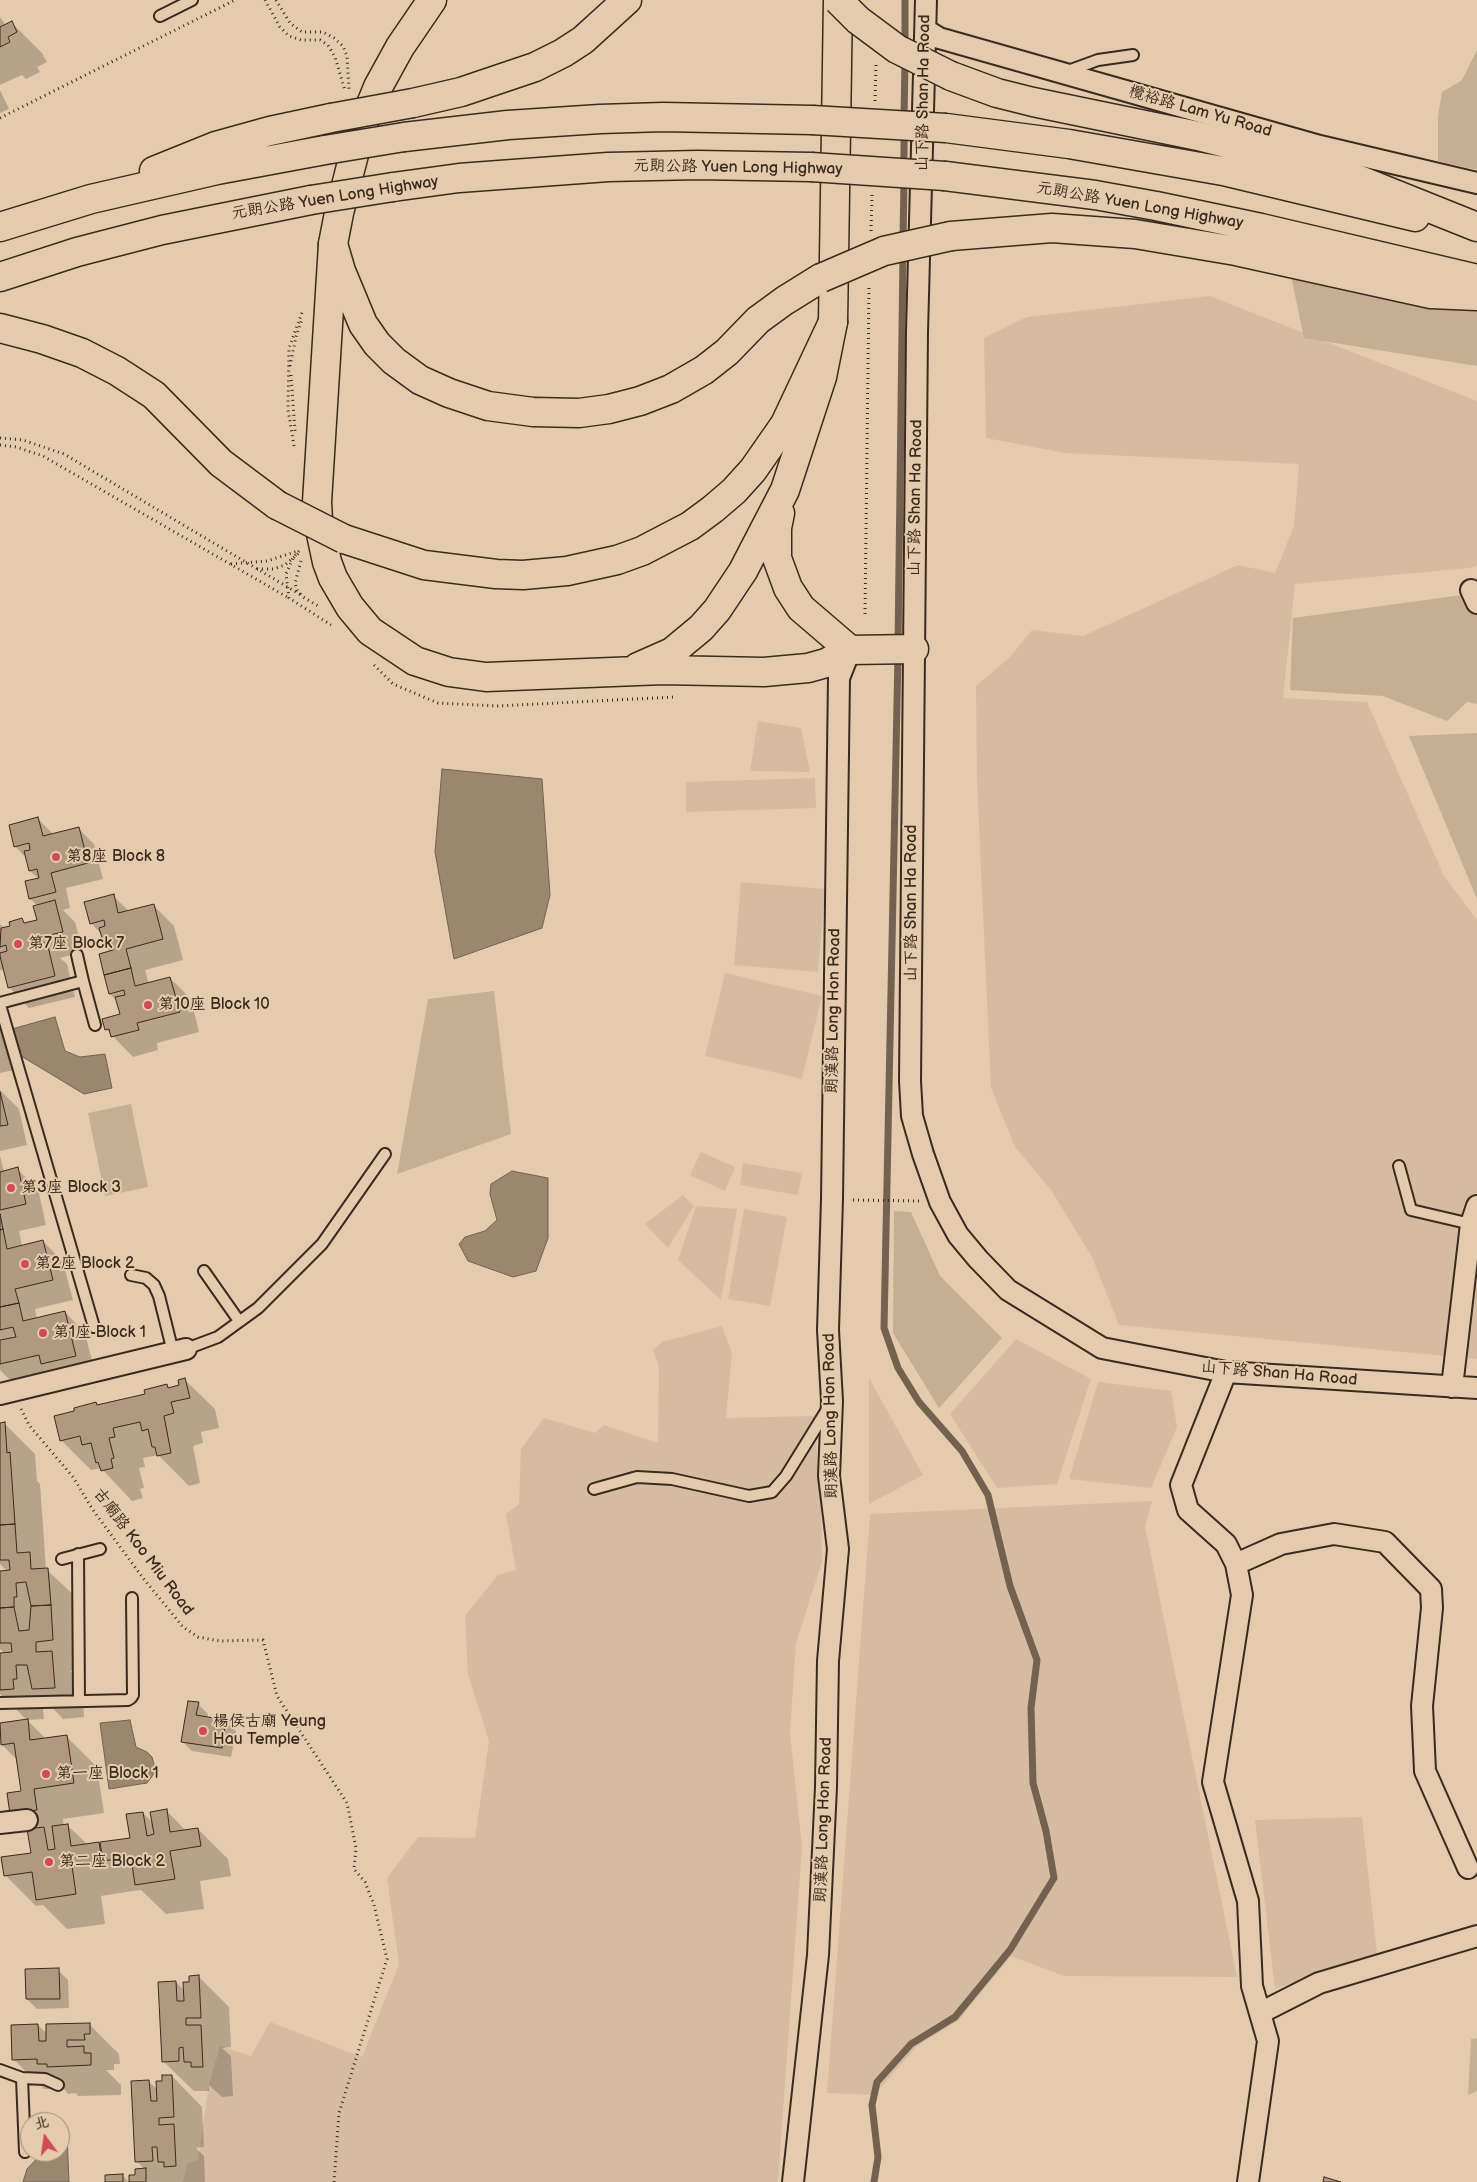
<!DOCTYPE html>
<meta charset="utf-8">
<style>
body{margin:0}
#map{position:relative;width:1477px;height:2182px;overflow:hidden;background:#e5cbad;font-family:"Balsamiq Sans","LXGW WenKai TC",sans-serif}
canvas{display:block}
.north{position:absolute;left:20px;top:2112px;width:50px;height:50px;box-sizing:border-box;background:#e5cbad;border:1px solid #a18b74;border-radius:50%;rotate:346deg;font-size:14px;font-weight:700;line-height:20px;text-align:center;color:#3b2a1e}
.north::after{content:'';display:block;margin:auto;width:18px;height:22px;background:#d1495b;clip-path:polygon(50% 0,100% 100%,50% 72%,0 100%)}
</style>
<div id="map">
<canvas width="1477" height="2182"></canvas>
<div class="north">北</div>
</div>
<script>
const c = document.querySelector('canvas').getContext('2d');
c.lineJoin = 'round';
function fill(path, color) {
  c.fillStyle = color;
  c.fill(path, 'evenodd');
}
function toPath(rows) {
  const path = new Path2D();
  for (const r of rows) {
    path.moveTo(r[0], r[1]);
    for (let i = 2; i < r.length; i += 2) path.lineTo(r[i], r[i + 1]);
  }
  return path;
}
function stroke(path, color, width, dash) {
  c.strokeStyle = color;
  c.lineWidth = width;
  c.lineCap = dash ? 'butt' : 'round';
  c.setLineDash(dash || []);
  c.stroke(path);
}
function write(font, color, halo, rows, align = 'center') {
  c.font = font + ' "Balsamiq Sans","LXGW WenKai TC",sans-serif';
  c.lineWidth = 4;
  c.setLineDash([]);
  c.textBaseline = 'middle';
  c.strokeStyle = halo;
  c.fillStyle = color;
  for (const [text, x, y, turn = 0] of rows) {
    c.save();
    c.translate(x, y);
    c.rotate((+turn || 0) * Math.PI / 180);
    c.textAlign = isNaN(turn) ? turn : align;
    if (halo) c.strokeText(text, 0, 0);
    c.fillText(text, 0, 0);
    c.restore();
  }
}
fill(toPath([
 [1210,296,1477,401,1477,565,1470,568,1295,584,1283,698,1367,702,1444,876,1477,920,1477,1359,1119,1325,1092,1257,1051,1190,1015,1147,991,1088,977,782,976,686,1009,658,1032,630,1083,636,1238,565,1275,573,1294,526,1299,464,1065,453,986,438,984,338,1027,317],
 [758,721,801,728,810,772,750,771],
 [815,778,816,808,686,812,686,782],
 [741,882,825,889,818,972,734,965],
 [725,973,822,996,802,1079,705,1056],
 [701,1152,735,1167,725,1191,690,1175],
 [743,1163,802,1173,798,1195,740,1185],
 [683,1195,694,1206,668,1248,645,1224],
 [696,1206,737,1209,721,1300,678,1260],
 [744,1209,787,1217,770,1306,728,1299],
 [722,1326,732,1353,726,1418,814,1416,821,1499,822,1562,796,1643,790,1733,802,1847,778,2182,183,2182,187,2163,198,2160,209,2084,220,2046,251,2056,270,2022,362,2057,399,1964,387,1878,418,1837,475,1838,489,1741,468,1674,465,1616,498,1575,516,1570,506,1514,519,1504,521,1449,544,1418,595,1433,604,1425,658,1443,659,1367,653,1350,662,1342],
 [1016,1339,1091,1379,1057,1484,997,1488,950,1414],
 [869,1378,923,1475,869,1504],
 [1098,1382,1171,1391,1177,1427,1151,1488,1069,1479],
 [1152,1501,1145,1526,1237,1977,1064,1976,1011,1956,958,2021,917,2046,874,2095,827,2093,870,1514],
 [1362,1817,1377,1954,1275,1989,1255,1820]
]), '#d5bca0');
fill(toPath([
 [1477,50,1477,170,1438,161,1438,116,1442,92,1462,80],
 [1291,276,1477,311,1477,366,1304,338],
 [1477,593,1477,704,1467,702,1447,721,1383,696,1290,690,1293,618],
 [1477,733,1477,899,1409,736],
 [494,991,511,1134,397,1174,428,999],
 [131,1104,148,1187,105,1196,88,1113],
 [894,1211,911,1212,940,1276,1002,1338,939,1408,893,1333],
 [1477,2038,1477,2091,1468,2095,1471,2039]
]), '#c6ae93');
const water = toPath([
 [442,769,542,779,550,895,542,928,454,959,435,852,442,769],
 [55,1017,65,1051,80,1057,105,1054,112,1088,84,1094,21,1056,12,1029,55,1017],
 [512,1171,548,1178,548,1238,536,1271,513,1277,468,1261,459,1244,465,1237,485,1231,497,1220,490,1194,491,1184,512,1171],
 [130,1720,136,1747,147,1752,152,1757,156,1771,147,1783,109,1789,100,1723,130,1720],
 [60,2125,65,2128,67,2136,69,2182,23,2182,27,2169,43,2152,60,2152,60,2125]
]);
fill(water, '#9b866f');
stroke(water, '#75614f', 1);
fill(toPath([
 [0,17,6,26,12,23,42,53,47,62,37,67,40,72,26,79,22,75,0,85],
 [0,90,9,109,0,113],
 [38,819,54,835,79,829,94,844,103,879,66,888,70,908,63,910,75,922,83,952,60,958,67,964,75,997,29,1008,9,987,5,971,0,970,0,924,5,929,11,927,22,920,26,924,38,921,38,906,30,899,26,882,39,879,30,871,27,859,15,846],
 [113,896,130,912,154,906,174,926,183,960,145,970,149,984,170,978,191,999,199,1032,157,1043,158,1050,133,1057,106,1029,122,1015,118,1002,110,994,110,952,106,947,102,935,91,923],
 [0,1021,19,1069,0,1073],
 [0,1090,19,1109,27,1145,0,1151],
 [0,1156,4,1172,17,1169,38,1189,46,1225,19,1231,22,1246,43,1241,63,1262,73,1300,35,1309,37,1319,65,1312,85,1333,96,1376,21,1384,15,1379,10,1380,0,1370,0,1342,3,1341,0,1338],
 [184,1379,215,1409,219,1428,201,1432,203,1443,193,1446,200,1483,189,1486,158,1455,143,1458,145,1467,139,1468,144,1488,140,1489,143,1498,132,1501,101,1468,91,1470,61,1440,76,1412,96,1404,99,1406,146,1395,167,1385,170,1389,180,1386],
 [0,1424,5,1424,35,1454,37,1481,40,1484,46,1569,78,1599,83,1670,70,1671,82,1683,84,1717,63,1719,47,1702,47,1709,43,1709,44,1719,27,1720,46,1739,67,1737,97,1767,104,1813,63,1819,64,1826,67,1825,88,1845,99,1844,102,1847,131,1839,143,1813,154,1824,166,1810,186,1831,198,1829,228,1859,231,1876,200,1881,204,1909,166,1914,141,1890,133,1891,101,1896,105,1924,67,1929,43,1905,36,1906,5,1875,32,1854,18,1761,2,1745,0,1731,0,1724,27,1720,0,1694,0,1654,5,1654,0,1649,0,1572,7,1571,0,1564],
 [198,1704,208,1714,207,1718,225,1721,236,1731,231,1757,192,1751,182,1741],
 [58,1970,68,1980,69,2008,37,2009,27,1999],
 [198,1976,229,2007,231,2047,222,2048,231,2056,233,2096,222,2097,209,2085,209,2091,194,2091,163,2061,176,1982,184,1990],
 [89,2024,119,2054,120,2064,114,2064,114,2070,106,2070,121,2085,121,2095,78,2096,76,2093,68,2094,64,2089,44,2089,13,2059,38,2025,48,2035],
 [172,2076,202,2107,204,2147,196,2148,204,2156,205,2182,131,2182,145,2170,137,2161,149,2082,158,2090],
 [122,2175,129,2182,106,2182]
]), '#0003');
stroke(toPath([
 [905,47,905,0],
 [904,119,905,60],
 [904,167,904,130],
 [903,242,904,178],
 [898,644,903,253],
 [874,2182,878,2157,872,2105,877,2082,911,2044,955,2017,1010,1950,1054,1878,1046,1831,1033,1783,1031,1708,1037,1660,1010,1586,988,1495,962,1451,919,1402,898,1368,884,1328,898,655]
]), '#75614f', 7);
const building = toPath([
 [12,21,17,32,8,37,10,42,0,47,0,27,12,21],
 [38,817,43,836,79,827,88,863,51,873,56,892,29,899,25,881,39,878,37,869,29,871,24,851,30,850,29,843,14,847,9,825,38,817],
 [114,894,118,913,154,904,163,939,126,949,131,968,104,975,99,954,113,950,112,946,105,948,99,928,105,926,104,920,90,924,84,902,114,894],
 [55,900,63,932,36,938,37,945,47,942,55,976,8,988,0,956,0,953,7,951,6,945,0,947,1,928,10,926,9,922,22,918,24,923,37,920,33,906,55,900],
 [131,968,135,986,170,977,180,1012,137,1023,139,1030,111,1037,109,1029,105,1030,102,1019,120,1014,115,997,125,995,124,990,109,994,104,975,131,968],
 [0,1092,8,1125,0,1126,0,1092],
 [18,1167,26,1204,0,1210,0,1172,18,1167],
 [0,1214,3,1229,0,1230,0,1214],
 [3,1229,7,1249,43,1240,53,1280,15,1289,19,1303,0,1307,0,1230,3,1229],
 [19,1303,23,1321,65,1311,76,1356,41,1364,39,1355,0,1364,0,1340,16,1337,13,1327,0,1330,0,1307,19,1303],
 [185,1378,190,1398,171,1402,174,1413,164,1416,171,1453,157,1456,155,1447,152,1447,148,1429,142,1431,140,1422,113,1428,115,1437,109,1438,114,1458,111,1459,113,1468,101,1471,98,1462,96,1463,91,1443,82,1445,80,1436,60,1441,54,1416,74,1411,74,1408,96,1402,97,1405,145,1394,144,1390,167,1384,168,1388,179,1385,178,1380,185,1378],
 [5,1422,7,1453,10,1452,15,1524,0,1525,0,1423,5,1422],
 [15,1524,17,1553,30,1552,31,1569,48,1568,51,1605,31,1606,26,1582,16,1583,17,1597,14,1597,14,1607,0,1608,0,1571,10,1570,9,1560,0,1560,0,1525,15,1524],
 [51,1605,53,1640,36,1642,36,1652,52,1651,55,1688,32,1689,27,1665,16,1665,17,1679,13,1679,14,1689,0,1690,0,1653,12,1652,11,1643,0,1643,0,1608,14,1607,19,1631,29,1630,31,1606,51,1605],
 [188,1701,199,1702,196,1715,226,1720,222,1748,181,1742,188,1701],
 [28,1719,30,1740,67,1735,74,1783,34,1789,37,1810,10,1814,7,1793,21,1791,14,1743,1,1745,0,1723,28,1719],
 [167,1809,170,1832,198,1828,201,1846,170,1851,175,1879,135,1885,131,1857,103,1861,100,1842,130,1838,126,1814,143,1812,147,1836,154,1834,150,1812,167,1809],
 [68,1824,71,1846,99,1842,102,1861,72,1866,76,1894,36,1900,32,1872,4,1876,1,1857,31,1853,27,1829,44,1827,48,1850,55,1849,52,1826,68,1824],
 [59,1968,60,1999,26,1999,25,1969,59,1968],
 [199,1975,201,2018,186,2018,186,2025,201,2025,203,2067,191,2067,191,2062,184,2062,183,2047,179,2048,179,2061,162,2062,158,1982,176,1981,177,2001,184,2001,183,1982,189,1982,189,1976,199,1975],
 [90,2023,90,2034,84,2034,85,2040,67,2040,67,2047,84,2046,84,2053,91,2053,91,2065,47,2067,47,2064,37,2064,37,2059,12,2060,11,2025,38,2024,39,2041,46,2041,46,2024,90,2023],
 [162,2075,172,2075,174,2117,159,2118,159,2125,174,2124,176,2166,164,2167,164,2162,158,2162,157,2147,152,2147,153,2161,135,2162,131,2081,149,2080,151,2101,157,2101,156,2081,162,2081,162,2075],
 [146,2168,146,2182,129,2182,129,2175,135,2175,135,2169,146,2168],
 [123,2174,123,2182,105,2182,105,2175,123,2174],
 [1324,2177,1341,2182,1323,2182,1324,2177]
]);
fill(building, '#b19980');
stroke(building, '#3b2a1e', 1);
const lane = toPath([
 [160,16,192,0],
 [1065,72,1098,60,1133,55],
 [77,955,83,981],
 [0,1003,83,981,95,1025],
 [0,1005,94,1327],
 [1399,1166,1411,1210,1471,1224],
 [204,1271,239,1321],
 [131,1275,146,1278,154,1285,159,1296,173,1352],
 [186,1349,218,1337,258,1308,322,1244,385,1154],
 [594,1489,637,1477,672,1479,749,1496,772,1492,786,1476,828,1408],
 [78,1554,79,1701],
 [62,1559,100,1549],
 [0,1703,128,1700,131,1698,133,1695,132,1598],
 [0,2070,22,2078,45,2079,58,2085],
 [22,2078,25,2152]
]);
const street = toPath([
 [926,0,917,332,910,1081,912,1116,923,1154,940,1202,958,1235,978,1259,1008,1290,1102,1348,1226,1372,1477,1388],
 [926,30,939,38,1320,146,1477,183],
 [1471,590,1477,603],
 [1226,1372,1181,1485,1188,1510,1226,1544,1236,1564,1242,1595,1213,1782,1248,1901,1252,1986,1268,2041,1248,2182],
 [1452,1387,1471,1224,1477,1206],
 [0,1394,186,1349],
 [1236,1564,1281,1544,1334,1534,1385,1542,1431,1589,1432,1608,1422,1706,1425,1771,1468,1868],
 [0,1823,27,1820],
 [1260,2013,1319,1983,1477,1936],
 [793,2182,818,1955,826,1787,828,1661,838,1549,829,1476,832,1401,828,1330,832,1199,839,678,850,650]
]);
const primary = toPath([
 [432,0,400,47,378,87,360,131,339,213,333,244,317,502,318,520,327,562,333,578,350,607,370,631,415,661,449,672,486,677,663,670,764,672,808,668,826,663,850,650,914,649],
 [780,513,777,528,777,558,788,588,801,608,850,650],
 [638,667,672,652,701,628,717,610,743,571,785,490,822,377,833,322,838,0]
]);
const highway = toPath([
 [951,76,997,93,1033,102,1198,136,1342,173,1477,227],
 [413,103,461,92,535,67,563,53,583,40,627,0],
 [946,128,1069,144,1223,171,1415,217],
 [404,137,508,125,600,119,663,117,812,120],
 [154,171,216,146,270,131,331,118],
 [945,176,1095,195,1156,206,1261,228,1477,279],
 [393,187,459,178,608,167,698,165,811,167],
 [0,227,91,199,217,170,325,150],
 [951,236,1052,228,1135,234,1236,251,1431,294,1477,296],
 [333,244,341,271,363,324,377,344,394,361,420,380,449,393,488,406,533,412,579,413,609,409,640,401,671,389,704,370,727,352,758,320,784,301,821,278],
 [0,277,77,252,162,230,311,200],
 [0,328,42,339,82,353,117,371,154,395,221,463,277,505],
 [344,539,424,565,496,574,523,575,567,571,617,560,642,551,690,526,713,509,734,491,753,470,785,424,833,322]
]);
stroke(lane, '#3b2a1e', 14);
stroke(street, '#3b2a1e', 24);
stroke(primary, '#3b2a1e', 31);
stroke(highway, '#3b2a1e', 31);
stroke(toPath([
 [265,0,280,27,289,36,301,40,320,40,328,45,335,57,345,91],
 [276,0,290,23,302,32,323,32,334,38,343,46,347,56,349,90],
 [875,101,876,65],
 [0,118,235,0],
 [871,231,872,195],
 [290,366,296,337,302,319],
 [291,375,295,431],
 [0,438,23,440,64,454,301,595],
 [0,445,16,447,43,456,289,598],
 [294,446,288,409,289,348,303,310],
 [299,551,293,558,286,574,289,598,331,625],
 [301,561,295,583,297,590,303,597,320,607],
 [231,564,267,561,298,551],
 [257,569,273,569,285,565,300,552],
 [865,614,869,285],
 [374,665,393,684,438,703,496,706,675,697],
 [853,1200,919,1201],
 [21,1409,29,1425,73,1477,93,1510,143,1578,183,1627,198,1637,220,1641,263,1640,277,1696,347,1803,356,1848,354,1869,365,1882,374,1905,387,1959,339,2113,334,2182]
]), '#3b2a1e', 3, [1, 4]);
stroke(lane, '#e5cbad', 10);
stroke(street, '#e5cbad', 20);
stroke(primary, '#e5cbad', 28);
stroke(highway, '#e5cbad', 28);
const highwayBridge = toPath([
 [838,0,858,20,897,49,951,76],
 [331,118,413,103],
 [812,120,946,128],
 [325,150,404,137],
 [811,167,945,176],
 [311,200,393,187],
 [821,278,884,251,951,236],
 [277,505,344,539]
]);
stroke(highwayBridge, '#3b2a1e', 31, []);
stroke(highwayBridge, '#e5cbad', 28);
for (const [x, y, r, color] of [
 [56,857,5,"#d1495b"],
 [18,944,5,"#d1495b"],
 [148,1005,5,"#d1495b"],
 [11,1188,5,"#d1495b"],
 [25,1264,5,"#d1495b"],
 [43,1333,5,"#d1495b"],
 [203,1731,5,"#d1495b"],
 [46,1774,5,"#d1495b"],
 [49,1862,5,"#d1495b"]
]) {
  const dot = new Path2D();
  dot.arc(x, y, r, 0, 2 * Math.PI);
  c.fillStyle = color;
  c.fill(dot);
  stroke(dot, '#e5cbad', 2);
}
write('16px', '#3b2a1e', '#e5cbad', [
 ["山下路 Shan Ha Road",924,93,-89],
 ["欖裕路 Lam Yu Road",1200,112,16],
 ["元朗公路 Yuen Long Highway",738,168,1],
 ["元朗公路 Yuen Long Highway",335,198,-9],
 ["元朗公路 Yuen Long Highway",1140,206,10],
 ["山下路 Shan Ha Road",916,498,-89],
 ["山下路 Shan Ha Road",912,903,-90],
 ["朗漢路 Long Hon Road",834,1011,-89],
 ["山下路 Shan Ha Road",1279,1374,5],
 ["朗漢路 Long Hon Road",831,1416,-91],
 ["古廟路 Koo Miu Road",143,1552,53],
 ["朗漢路 Long Hon Road",824,1820,-88]
]);
write('16px', '#3b2a1e', '#e5cbad', [
 ["第8座 Block 8",66,857],
 ["第7座 Block 7",28,944],
 ["第10座 Block 10",158,1005],
 ["第3座 Block 3",21,1188],
 ["第2座 Block 2",35,1264],
 ["第1座 Block 1",53,1333],
 ["楊侯古廟 Yeung",213,1722],
 ["Hau Temple",213,1740],
 ["第一座 Block 1",56,1774],
 ["第二座 Block 2",59,1862]
], 'left');
</script>
